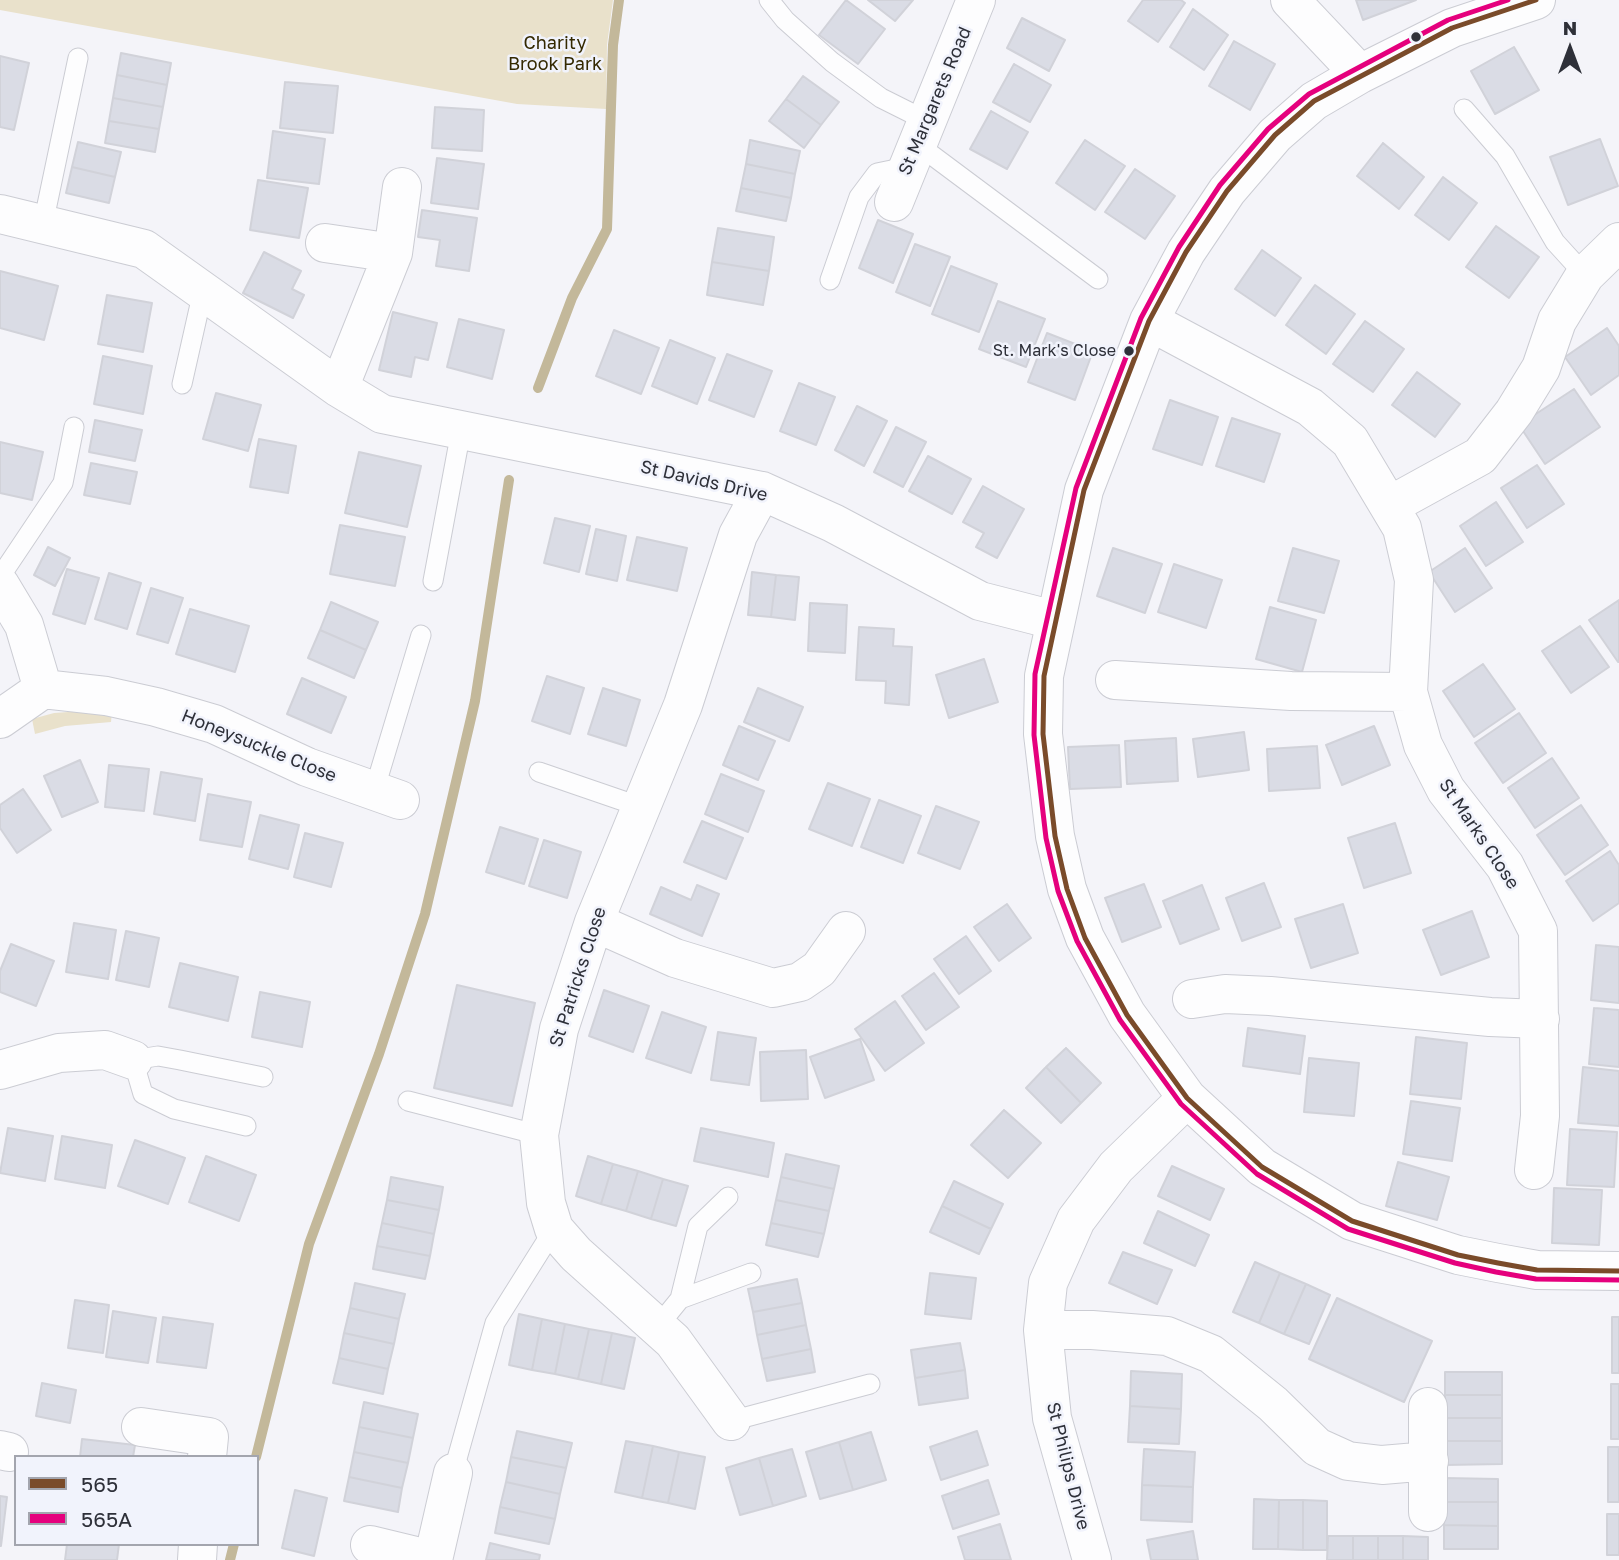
<!DOCTYPE html>
<style>
body{margin:0}
#map{position:relative;width:1619px;height:1560px;overflow:hidden;background:#f4f4f9;font-family:"Golos Text",sans-serif}
canvas{display:block}
.legend{position:absolute;left:14px;top:1455px;width:245px;height:91px;box-sizing:border-box;background:#f1f3fc;border:2px solid #a3a5ae;margin:0;padding:9px 12px;list-style:none;font-size:21px;color:#2e3039}
.legend li{display:flex;align-items:center;gap:14px;height:35px}
.legend b{width:35px;border:2px solid #a3a5ae}
.north{position:absolute;left:1535px;top:14px;width:70px;height:70px;-webkit-text-stroke:5px #f1f3fc;paint-order:stroke;rotate:0deg;font-size:19px;font-weight:700;line-height:28px;text-align:center;color:#2e3039}
.north::after{content:'';display:block;margin:auto;width:24px;height:32px;background:#2e3039;clip-path:polygon(50% 0,100% 100%,50% 72%,0 100%)}
</style>
<div id="map">
<canvas width="1619" height="1560"></canvas>
<ul class="legend">
<li><b style="height:9px;background:#7a4b2a"></b>565</li>
<li><b style="height:9px;background:#e5007d"></b>565A</li>
</ul>
<div class="north">N</div>
</div>
<script>
const c = document.querySelector('canvas').getContext('2d');
c.lineJoin = 'round';
function fill(path, color) {
  c.fillStyle = color;
  c.fill(path, 'evenodd');
}
function toPath(rows) {
  const path = new Path2D();
  for (const r of rows) {
    path.moveTo(r[0], r[1]);
    for (let i = 2; i < r.length; i += 2) path.lineTo(r[i], r[i + 1]);
  }
  return path;
}
function stroke(path, color, width, dash) {
  c.strokeStyle = color;
  c.lineWidth = width;
  c.lineCap = dash ? 'butt' : 'round';
  c.setLineDash(dash || []);
  c.stroke(path);
}
function write(font, color, halo, rows, align = 'center') {
  c.font = font + ' "Golos Text",sans-serif';
  c.lineWidth = 5;
  c.setLineDash([]);
  c.textBaseline = 'middle';
  c.strokeStyle = halo;
  c.fillStyle = color;
  for (const [text, x, y, turn = 0] of rows) {
    c.save();
    c.translate(x, y);
    c.rotate((+turn || 0) * Math.PI / 180);
    c.textAlign = isNaN(turn) ? turn : align;
    if (halo) c.strokeText(text, 0, 0);
    c.fillText(text, 0, 0);
    c.restore();
  }
}
fill(toPath([
 [0,0,613,0,607,45,606,109,517,104,0,10],
 [97,710,112,712,111,722,65,726,35,734,32,719,54,713]
]), '#e9e1cb');
stroke(toPath([
 [538,388,572,298,607,229,613,45,619,0],
 [256,1457,309,1244,379,1054,425,914,475,701,509,480],
 [230,1560,234,1544]
]), '#c3b89a', 10);
const building = toPath([
 [846,0,885,29,858,64,819,35,846,0],
 [868,0,913,0,895,21,868,0],
 [1143,0,1181,0,1185,3,1158,42,1128,21,1143,0],
 [1356,0,1416,0,1363,20,1356,0],
 [1193,9,1228,35,1204,70,1170,47,1193,9],
 [1022,18,1065,40,1049,71,1007,48,1022,18],
 [1234,41,1275,64,1250,110,1209,86,1234,41],
 [1514,47,1539,90,1495,114,1471,71,1514,47],
 [121,53,171,63,167,85,117,75,121,53],
 [0,56,29,63,14,130,0,127,0,56],
 [1014,64,1051,85,1030,122,993,102,1014,64],
 [117,75,167,85,163,107,113,98,117,75],
 [803,76,839,102,821,125,786,99,803,76],
 [285,82,338,86,333,133,280,128,285,82],
 [113,98,163,107,159,129,109,121,113,98],
 [786,99,821,125,804,148,769,121,786,99],
 [435,107,484,110,482,151,432,148,435,107],
 [991,111,1028,132,1007,169,970,149,991,111],
 [109,121,159,129,155,152,105,143,109,121],
 [273,131,325,139,319,184,267,178,273,131],
 [1600,139,1618,186,1568,205,1550,157,1600,139],
 [750,140,800,151,795,174,746,164,750,140],
 [1085,140,1125,166,1095,210,1056,183,1085,140],
 [78,142,121,152,115,177,72,167,78,142],
 [1383,143,1424,177,1399,209,1357,176,1383,143],
 [437,158,484,164,478,209,431,203,437,158],
 [746,164,795,174,791,198,741,188,746,164],
 [72,167,115,177,109,203,66,193,72,167],
 [1135,169,1175,196,1145,239,1105,212,1135,169],
 [1443,177,1477,203,1449,240,1415,215,1443,177],
 [258,180,308,188,299,238,250,230,258,180],
 [741,188,791,198,786,221,736,211,741,188],
 [422,210,477,218,469,271,436,266,440,240,418,237,422,210],
 [878,220,913,234,893,283,859,268,878,220],
 [1496,226,1539,257,1509,298,1466,267,1496,226],
 [718,228,774,237,769,271,712,262,718,228],
 [915,244,950,257,930,306,896,292,915,244],
 [1262,250,1301,278,1275,316,1235,289,1262,250],
 [264,252,301,271,292,289,304,295,293,318,243,293,264,252],
 [712,262,769,271,763,305,707,295,712,262],
 [951,266,997,284,979,332,932,314,951,266],
 [0,271,58,286,44,340,0,328,0,271],
 [1315,285,1355,314,1326,354,1286,325,1315,285],
 [107,295,152,303,143,352,98,344,107,295],
 [998,301,1045,319,1026,367,979,349,998,301],
 [393,312,437,323,428,360,415,357,411,377,379,370,393,312],
 [459,319,504,330,492,379,447,367,459,319],
 [1365,321,1404,349,1373,392,1333,364,1365,321],
 [1607,328,1619,346,1619,375,1591,395,1565,357,1607,328],
 [614,330,659,348,641,394,596,376,614,330],
 [1047,333,1093,351,1075,400,1028,382,1047,333],
 [670,340,715,358,697,404,652,386,670,340],
 [727,354,772,371,754,417,709,400,727,354],
 [103,356,152,366,143,414,94,404,103,356],
 [1417,372,1460,404,1435,437,1392,405,1417,372],
 [799,383,835,397,816,445,780,431,799,383],
 [1574,389,1600,427,1545,464,1519,425,1574,389],
 [216,393,261,405,248,451,203,439,216,393],
 [1170,400,1218,417,1202,465,1153,449,1170,400],
 [857,406,887,421,864,466,835,450,857,406],
 [1232,418,1280,434,1264,482,1216,466,1232,418],
 [95,420,142,430,135,461,89,452,95,420],
 [896,427,926,442,903,487,874,472,896,427],
 [259,439,296,446,288,493,250,487,259,439],
 [0,442,43,452,32,500,0,493,0,442],
 [359,452,421,466,407,527,345,513,359,452],
 [928,456,971,479,952,514,909,491,928,456],
 [91,463,137,472,130,504,84,495,91,463],
 [1537,465,1564,504,1527,528,1501,488,1537,465],
 [983,486,1024,509,997,558,976,547,984,533,963,522,983,486],
 [1496,502,1523,542,1486,566,1460,526,1496,502],
 [555,518,590,526,579,572,544,563,555,518],
 [340,525,405,537,395,586,330,574,340,525],
 [596,529,626,536,617,581,586,574,596,529],
 [637,537,687,548,677,591,627,580,637,537],
 [48,547,70,558,55,586,34,575,48,547],
 [1113,548,1162,564,1145,613,1097,596,1113,548],
 [1293,548,1339,561,1324,613,1278,601,1293,548],
 [1465,548,1492,588,1455,612,1429,572,1465,548],
 [1174,564,1222,580,1206,628,1158,612,1174,564],
 [67,569,99,578,85,624,53,614,67,569],
 [752,572,776,575,771,617,748,615,752,572],
 [109,573,141,583,127,629,95,619,109,573],
 [776,575,799,577,795,620,771,617,776,575],
 [151,588,183,598,168,643,137,634,151,588],
 [1619,600,1619,662,1618,662,1589,620,1619,600],
 [331,602,378,622,366,650,320,630,331,602],
 [810,603,847,605,845,653,808,651,810,603],
 [1270,607,1316,620,1302,672,1256,659,1270,607],
 [190,609,249,626,235,672,176,654,190,609],
 [1580,626,1609,667,1571,693,1542,651,1580,626],
 [859,627,894,629,893,646,912,647,909,705,885,703,886,681,856,680,859,627],
 [320,630,366,650,354,678,308,658,320,630],
 [984,659,998,702,949,718,936,675,984,659],
 [1483,664,1515,709,1474,737,1443,691,1483,664],
 [547,676,584,688,570,734,532,721,547,676],
 [302,678,346,697,331,733,287,714,302,678],
 [603,688,640,700,626,746,588,734,603,688],
 [758,688,803,707,789,741,744,722,758,688],
 [1519,713,1546,753,1503,783,1475,743,1519,713],
 [739,726,775,741,758,780,723,765,739,726],
 [1374,726,1390,765,1342,785,1326,745,1374,726],
 [1244,732,1249,770,1198,777,1193,739,1244,732],
 [1176,738,1178,781,1127,784,1125,741,1176,738],
 [1119,745,1121,787,1070,789,1068,747,1119,745],
 [1317,746,1320,788,1269,791,1267,749,1317,746],
 [1552,758,1579,798,1535,828,1508,788,1552,758],
 [80,760,98,802,62,817,44,776,80,760],
 [109,765,149,769,144,811,105,807,109,765],
 [161,772,202,779,195,821,154,814,161,772],
 [721,774,764,791,748,832,705,814,721,774],
 [828,783,870,799,852,846,809,829,828,783],
 [23,789,51,830,17,853,0,828,0,805,23,789],
 [208,794,251,802,242,847,200,840,208,794],
 [879,800,921,816,903,863,861,847,879,800],
 [1581,805,1608,845,1565,875,1537,835,1581,805],
 [936,806,979,822,960,869,918,853,936,806],
 [260,815,299,825,288,869,249,859,260,815],
 [702,821,743,838,726,879,684,862,702,821],
 [1395,823,1411,873,1364,888,1348,838,1395,823],
 [500,827,538,839,524,884,486,872,500,827],
 [305,833,343,843,331,887,294,877,305,833],
 [544,840,581,852,567,898,529,886,544,840],
 [1610,851,1619,865,1619,903,1593,921,1566,881,1610,851],
 [1264,883,1281,927,1242,941,1226,898,1264,883],
 [1144,884,1161,927,1122,942,1105,898,1144,884],
 [697,885,719,894,702,936,650,914,661,887,691,900,697,885],
 [1202,885,1219,929,1180,944,1163,901,1202,885],
 [1007,904,1031,938,999,961,974,927,1007,904],
 [1343,904,1358,953,1311,968,1295,919,1343,904],
 [1472,911,1489,957,1441,975,1423,930,1472,911],
 [74,923,116,930,108,979,66,972,74,923],
 [126,931,159,938,149,987,116,980,126,931],
 [966,936,991,971,959,994,934,959,966,936],
 [11,944,54,961,36,1006,0,992,0,971,11,944],
 [1596,945,1619,947,1619,1003,1591,1000,1596,945],
 [180,963,238,977,228,1021,169,1007,180,963],
 [934,973,959,1007,926,1030,902,996,934,973],
 [457,985,535,1003,512,1106,434,1088,457,985],
 [604,990,649,1006,633,1052,589,1036,604,990],
 [260,992,310,1002,302,1047,252,1037,260,992],
 [895,1001,924,1043,885,1071,855,1029,895,1001],
 [1594,1008,1619,1010,1619,1067,1589,1064,1594,1008],
 [662,1012,706,1027,691,1073,646,1058,662,1012],
 [1248,1028,1305,1036,1300,1074,1243,1066,1248,1028],
 [718,1032,756,1038,749,1085,711,1080,718,1032],
 [1416,1037,1467,1043,1461,1099,1410,1094,1416,1037],
 [860,1039,874,1080,825,1098,810,1057,860,1039],
 [1066,1048,1101,1083,1081,1103,1046,1067,1066,1048],
 [806,1050,808,1099,761,1101,760,1052,806,1050],
 [1309,1058,1359,1063,1354,1116,1304,1112,1309,1058],
 [1046,1067,1081,1103,1061,1123,1026,1088,1046,1067],
 [1583,1067,1619,1071,1619,1126,1578,1123,1583,1067],
 [1411,1101,1460,1108,1452,1161,1403,1154,1411,1101],
 [1004,1110,1041,1143,1008,1178,971,1145,1004,1110],
 [8,1128,53,1136,45,1181,0,1173,8,1128],
 [701,1128,774,1143,768,1177,694,1161,701,1128],
 [1570,1129,1617,1132,1614,1187,1567,1185,1570,1129],
 [62,1136,112,1145,105,1188,55,1179,62,1136],
 [135,1140,185,1158,168,1204,118,1186,135,1140],
 [786,1154,839,1166,834,1189,781,1177,786,1154],
 [206,1156,256,1175,239,1221,189,1202,206,1156],
 [588,1156,613,1164,601,1204,576,1196,588,1156],
 [1398,1162,1449,1177,1437,1220,1386,1206,1398,1162],
 [613,1164,638,1171,626,1211,601,1204,613,1164],
 [1172,1166,1224,1189,1210,1220,1158,1196,1172,1166],
 [638,1171,663,1179,651,1219,626,1211,638,1171],
 [391,1177,443,1187,439,1210,387,1200,391,1177],
 [781,1177,834,1189,829,1211,776,1200,781,1177],
 [663,1179,688,1186,676,1226,651,1219,663,1179],
 [954,1181,1003,1204,991,1229,942,1206,954,1181],
 [1554,1188,1602,1190,1599,1245,1552,1243,1554,1188],
 [387,1200,439,1210,434,1234,382,1223,387,1200],
 [776,1200,829,1211,824,1234,771,1223,776,1200],
 [942,1206,991,1229,979,1254,930,1232,942,1206],
 [1158,1211,1209,1235,1195,1266,1144,1243,1158,1211],
 [382,1223,434,1234,430,1256,377,1246,382,1223],
 [771,1223,824,1234,818,1257,766,1245,771,1223],
 [377,1246,430,1256,425,1279,373,1269,377,1246],
 [1123,1252,1172,1270,1157,1304,1109,1283,1123,1252],
 [1255,1262,1280,1273,1259,1323,1233,1312,1255,1262],
 [930,1273,976,1278,971,1319,925,1314,930,1273],
 [1280,1273,1306,1284,1284,1334,1259,1323,1280,1273],
 [797,1279,802,1303,753,1312,748,1289,797,1279],
 [355,1283,405,1294,399,1319,350,1308,355,1283],
 [1306,1284,1330,1295,1309,1344,1284,1334,1306,1284],
 [1337,1298,1432,1341,1404,1402,1309,1359,1337,1298],
 [75,1300,109,1305,103,1353,68,1348,75,1300],
 [802,1303,806,1325,757,1335,753,1312,802,1303],
 [350,1308,399,1319,394,1344,344,1333,350,1308],
 [113,1311,156,1318,148,1363,106,1357,113,1311],
 [519,1314,542,1319,532,1370,509,1365,519,1314],
 [163,1317,213,1324,206,1368,157,1362,163,1317],
 [1612,1317,1619,1317,1619,1373,1612,1373,1612,1317],
 [542,1319,565,1324,555,1374,532,1370,542,1319],
 [565,1324,589,1329,578,1379,555,1374,565,1324],
 [806,1325,811,1349,762,1359,757,1335,806,1325],
 [589,1329,612,1333,601,1384,578,1379,589,1329],
 [344,1333,394,1344,388,1369,339,1358,344,1333],
 [612,1333,635,1338,624,1389,601,1384,612,1333],
 [960,1343,965,1370,915,1378,911,1350,960,1343],
 [811,1349,815,1372,767,1381,762,1359,811,1349],
 [339,1358,388,1369,383,1394,333,1383,339,1358],
 [965,1370,968,1398,919,1405,915,1378,965,1370],
 [1131,1371,1182,1374,1181,1409,1130,1406,1131,1371],
 [1445,1372,1502,1372,1502,1395,1445,1395,1445,1372],
 [42,1383,76,1390,70,1423,36,1416,42,1383],
 [1611,1384,1619,1384,1619,1439,1611,1439,1611,1384],
 [1445,1395,1502,1395,1502,1418,1445,1418,1445,1395],
 [364,1402,418,1414,413,1438,359,1427,364,1402],
 [1130,1406,1181,1409,1179,1444,1128,1442,1130,1406],
 [1445,1418,1502,1418,1502,1441,1445,1441,1445,1418],
 [359,1427,413,1438,408,1463,354,1452,359,1427],
 [517,1431,572,1443,566,1468,511,1457,517,1431],
 [977,1431,988,1465,941,1480,930,1447,977,1431],
 [871,1432,886,1480,853,1490,839,1442,871,1432],
 [82,1439,135,1445,133,1457,80,1457,82,1439],
 [626,1441,653,1446,642,1498,615,1492,626,1441],
 [1445,1441,1502,1441,1502,1464,1445,1465,1445,1441],
 [839,1442,853,1490,820,1499,806,1452,839,1442],
 [653,1446,679,1452,668,1503,642,1498,653,1446],
 [1608,1447,1619,1447,1619,1502,1608,1502,1608,1447],
 [792,1449,806,1496,773,1506,759,1458,792,1449],
 [1144,1449,1195,1452,1193,1487,1142,1485,1144,1449],
 [354,1452,408,1463,402,1488,349,1477,354,1452],
 [679,1452,705,1457,695,1509,668,1503,679,1452],
 [511,1457,566,1468,560,1494,506,1482,511,1457],
 [759,1458,773,1506,740,1515,726,1468,759,1458],
 [349,1477,402,1488,398,1512,344,1501,349,1477],
 [1444,1478,1498,1479,1498,1502,1444,1502,1444,1478],
 [988,1480,999,1514,953,1529,942,1496,988,1480],
 [506,1482,560,1494,555,1519,500,1507,506,1482],
 [1142,1485,1193,1487,1192,1522,1141,1520,1142,1485],
 [295,1490,327,1498,314,1556,282,1548,295,1490],
 [0,1496,7,1497,1,1546,0,1546,0,1496],
 [1254,1499,1279,1500,1278,1549,1253,1549,1254,1499],
 [1279,1500,1303,1500,1303,1550,1278,1549,1279,1500],
 [1303,1500,1327,1501,1327,1550,1303,1550,1303,1500],
 [1444,1502,1498,1502,1498,1526,1444,1525,1444,1502],
 [500,1507,555,1519,549,1544,495,1533,500,1507],
 [1607,1514,1619,1514,1619,1555,1607,1555,1607,1514],
 [1000,1524,1011,1560,965,1560,958,1537,1000,1524],
 [1444,1525,1498,1526,1498,1549,1444,1549,1444,1525],
 [1193,1531,1198,1560,1151,1560,1147,1540,1193,1531],
 [1328,1536,1353,1536,1353,1560,1327,1560,1328,1536],
 [1353,1536,1378,1536,1378,1560,1353,1560,1353,1536],
 [1378,1536,1403,1536,1403,1560,1378,1560,1378,1536],
 [1403,1536,1428,1537,1428,1560,1403,1560,1403,1536],
 [490,1543,540,1555,539,1560,486,1560,490,1543],
 [67,1544,119,1544,117,1560,65,1560,67,1544]
]);
fill(building, '#dadce5');
stroke(building, '#d1d2d9', 2);
const lane = toPath([
 [769,0,785,20,832,62,881,98,927,121],
 [1464,109,1505,156,1555,242,1585,275],
 [917,144,1098,279],
 [43,224,78,58],
 [830,280,859,197,877,173,906,167],
 [182,384,203,291],
 [0,577,63,483,74,427],
 [433,581,461,431],
 [539,772,641,807],
 [374,791,421,635],
 [408,1101,539,1135],
 [246,1126,174,1109,143,1094,133,1060,158,1056,180,1060,263,1077],
 [680,1299,751,1273],
 [658,1326,680,1299,698,1226,728,1197],
 [731,1421,870,1384],
 [453,1473,495,1323,554,1229]
]);
const street = toPath([
 [1290,0,1360,74],
 [1536,0,1452,28,1360,74,1314,101,1275,135,1227,191,1186,252,1149,321,1084,490,1044,676,1043,734,1055,836,1067,889,1085,938,1127,1015,1187,1098,1262,1167,1352,1221,1458,1255,1498,1263,1537,1270,1619,1271],
 [894,202,976,0],
 [0,214,144,249,339,388,382,414,762,491,833,523,980,601,1054,620],
 [325,243,393,253],
 [1149,321,1310,407,1350,441,1402,528,1414,580,1408,692,1423,745,1446,790,1505,866,1538,931,1540,1116,1534,1170],
 [339,388,393,253,402,187],
 [1389,506,1480,456,1514,412,1541,368,1557,321,1585,275,1619,242],
 [0,585,24,625,43,689],
 [1115,680,1291,691,1408,692],
 [0,719,43,689,106,696,156,707,214,724,307,767,400,800],
 [594,922,675,958,773,988,800,982,819,969,846,931],
 [1192,999,1225,994,1270,996,1490,1017,1540,1019],
 [0,1070,59,1053,105,1050,133,1060],
 [1043,1330,1092,1330,1167,1336,1211,1354,1273,1404,1317,1447,1348,1461,1382,1465,1429,1461],
 [1428,1407,1428,1512],
 [731,1421,673,1341,576,1254,554,1229,546,1203,539,1135,559,1029,594,922,683,705,738,535,762,491],
 [141,1427,209,1437,207,1457],
 [0,1450,9,1452],
 [370,1545,432,1560],
 [197,1560,198,1544],
 [433,1560,453,1473],
 [1092,1560,1052,1418,1043,1330,1048,1283,1076,1220,1116,1167,1187,1098]
]);
stroke(lane, '#cbccd3', 21);
stroke(street, '#cbccd3', 40);
stroke(lane, '#fdfdfe', 19);
stroke(street, '#fdfdfe', 38);
stroke(toPath([
 [1536,0,1452,28,1314,101,1275,135,1227,191,1186,252,1149,321,1084,490,1044,676,1043,734,1055,836,1067,889,1085,938,1127,1015,1187,1098,1262,1167,1352,1221,1458,1255,1498,1263,1537,1270,1619,1271]
]), '#7a4b2a', 5);
stroke(toPath([
 [1508,0,1448,20,1309,94,1268,129,1220,185,1179,247,1141,318,1076,488,1035,674,1034,735,1046,838,1058,891,1077,941,1120,1020,1181,1104,1257,1174,1348,1229,1455,1263,1496,1272,1536,1279,1619,1280]
]), '#e5007d', 5);
for (const [x, y, r, color] of [
 [1416,37,6,"#2e3039"],
 [1129,351,6,"#2e3039"]
]) {
  const dot = new Path2D();
  dot.arc(x, y, r, 0, 2 * Math.PI);
  c.fillStyle = color;
  c.fill(dot);
  stroke(dot, '#f1f3fc', 2.5);
}
write('16px', '#2e3039', '#f1f3fc', [
 ["St. Mark's Close",1116,351]
], 'right');
write('18px', '#342901', '#f1f3fc', [
 ["Charity",555,43],
 ["Brook Park",555,64]
]);
write('18px', '#2e3039', '#f1f3fc', [
 ["St Margarets Road",935,101,-67],
 ["St Davids Drive",704,481,13],
 ["Honeysuckle Close",259,746,22],
 ["St Marks Close",1479,834,56],
 ["St Patricks Close",578,977,-72],
 ["St Philips Drive",1068,1466,76]
]);
</script>
